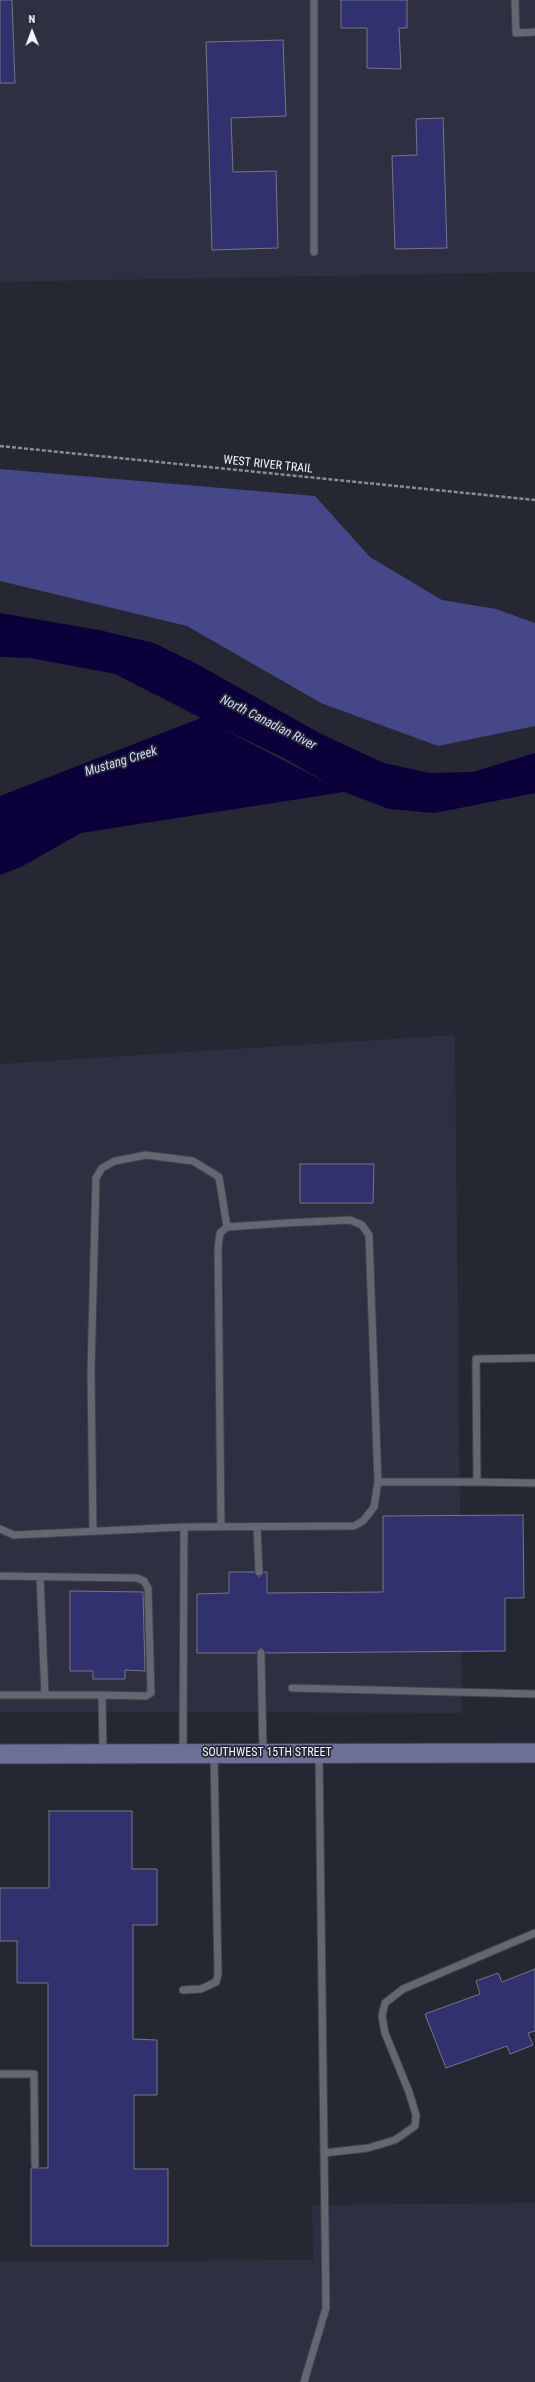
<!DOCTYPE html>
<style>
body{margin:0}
#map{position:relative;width:535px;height:2382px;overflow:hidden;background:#252732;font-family:"Roboto Condensed",sans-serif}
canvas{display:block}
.north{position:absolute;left:12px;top:12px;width:40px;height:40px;-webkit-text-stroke:3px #252732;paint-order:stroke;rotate:359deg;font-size:11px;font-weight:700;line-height:16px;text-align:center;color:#f3f4fc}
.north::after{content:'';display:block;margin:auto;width:14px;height:18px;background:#f3f4fc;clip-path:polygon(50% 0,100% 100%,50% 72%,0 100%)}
</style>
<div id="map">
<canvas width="535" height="2382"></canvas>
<div class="north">N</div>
</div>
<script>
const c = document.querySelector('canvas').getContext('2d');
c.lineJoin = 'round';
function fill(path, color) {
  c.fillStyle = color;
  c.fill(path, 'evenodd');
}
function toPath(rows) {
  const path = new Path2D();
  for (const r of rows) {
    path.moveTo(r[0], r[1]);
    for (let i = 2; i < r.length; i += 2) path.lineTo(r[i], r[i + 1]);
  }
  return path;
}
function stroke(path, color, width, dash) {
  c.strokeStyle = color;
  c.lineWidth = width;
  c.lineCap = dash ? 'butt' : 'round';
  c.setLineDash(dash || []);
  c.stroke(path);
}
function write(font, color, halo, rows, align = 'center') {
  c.font = font + ' "Roboto Condensed",sans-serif';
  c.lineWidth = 3.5;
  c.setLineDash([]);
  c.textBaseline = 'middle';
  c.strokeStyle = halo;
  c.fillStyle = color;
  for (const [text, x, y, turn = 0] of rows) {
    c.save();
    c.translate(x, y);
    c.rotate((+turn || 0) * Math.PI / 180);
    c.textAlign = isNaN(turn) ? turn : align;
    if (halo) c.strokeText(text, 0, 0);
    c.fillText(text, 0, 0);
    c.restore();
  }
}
fill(toPath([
 [0,0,535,0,535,272,0,282],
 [455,1035,462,1713,0,1712,0,1064],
 [535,2203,535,2382,0,2382,0,2262,313,2260,312,2205]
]), '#2e3041');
fill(toPath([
 [0,469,315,496,370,557,442,600,496,609,535,623,535,726,438,746,321,703,187,626,0,581]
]), '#454788');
fill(toPath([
 [0,613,99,630,154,643,201,666,319,733,384,763,430,773,473,772,535,753,535,793,435,813,389,809,344,792,81,833,21,867,0,875,0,796,201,718,115,674,30,658,0,657],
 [219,727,282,757,331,785]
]), '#0c003b');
const building = toPath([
 [0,0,12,0,15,83,0,83,0,0],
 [341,0,407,0,407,28,399,28,401,69,367,68,367,28,341,28,341,0],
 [283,40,286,116,231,118,233,172,276,171,278,248,212,250,206,42,283,40],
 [443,118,447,248,395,249,392,156,417,155,416,119,443,118],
 [300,1164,374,1164,373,1203,300,1203,300,1164],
 [523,1515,524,1598,505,1598,505,1651,266,1653,261,1648,256,1653,197,1653,197,1594,229,1593,229,1572,254,1572,259,1577,264,1572,267,1572,267,1593,383,1592,383,1516,523,1515],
 [70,1591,143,1592,145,1671,125,1670,125,1679,93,1679,93,1671,70,1671,70,1591],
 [49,1811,132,1811,132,1869,157,1869,157,1925,133,1925,133,2039,157,2040,157,2095,134,2095,134,2169,168,2169,168,2246,31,2246,31,2168,48,2168,48,1983,17,1983,17,1941,0,1941,0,1888,49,1888,49,1811],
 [535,1969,535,2031,528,2033,533,2045,510,2054,507,2046,446,2068,425,2014,480,1994,476,1981,498,1973,502,1982,535,1969]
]);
fill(building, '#313170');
stroke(building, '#757784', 1);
const service = toPath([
 [515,0,516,33,535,32],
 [314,252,314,0],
 [535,1358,476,1359,477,1482,535,1483],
 [378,1482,477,1482],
 [257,1527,259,1572],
 [0,1529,14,1535,184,1527],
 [93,1531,91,1371,96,1178,102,1168,115,1161,146,1155,193,1161,219,1177,227,1227],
 [0,1576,137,1578,144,1581,148,1588,151,1693,146,1696,102,1695],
 [40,1577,45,1695],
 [261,1653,263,1753],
 [292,1688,535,1694],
 [0,1695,102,1695,103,1753],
 [183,1753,184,1527,354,1526,363,1521,374,1507,378,1482,369,1235,362,1225,350,1220,286,1223,227,1227,220,1233,218,1248,221,1527],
 [183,1990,201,1989,216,1982,218,1975,214,1754],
 [0,2074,34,2074,35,2165],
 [324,2153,368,2148,395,2140,415,2126,416,2115,409,2092,385,2033,382,2016,385,2003,403,1989,535,1933],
 [304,2382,326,2308,319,1754]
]);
const secondary = toPath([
 [0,1754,535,1753]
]);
stroke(service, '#41424b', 9);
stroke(secondary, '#41424b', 21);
stroke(toPath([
 [0,446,535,500]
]), '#8b8c96', 2.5, [4, 2]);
stroke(service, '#646672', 7);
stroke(secondary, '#6d7096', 19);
write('12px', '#f3f4fc', '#252732', [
 ["WEST RIVER TRAIL",268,465,6],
 ["SOUTHWEST 15TH STREET",267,1753]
]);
write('italic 13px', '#d1d7fe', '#252732', [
 ["North Canadian River",268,723,27],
 ["Mustang Creek",121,762,-17]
]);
</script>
